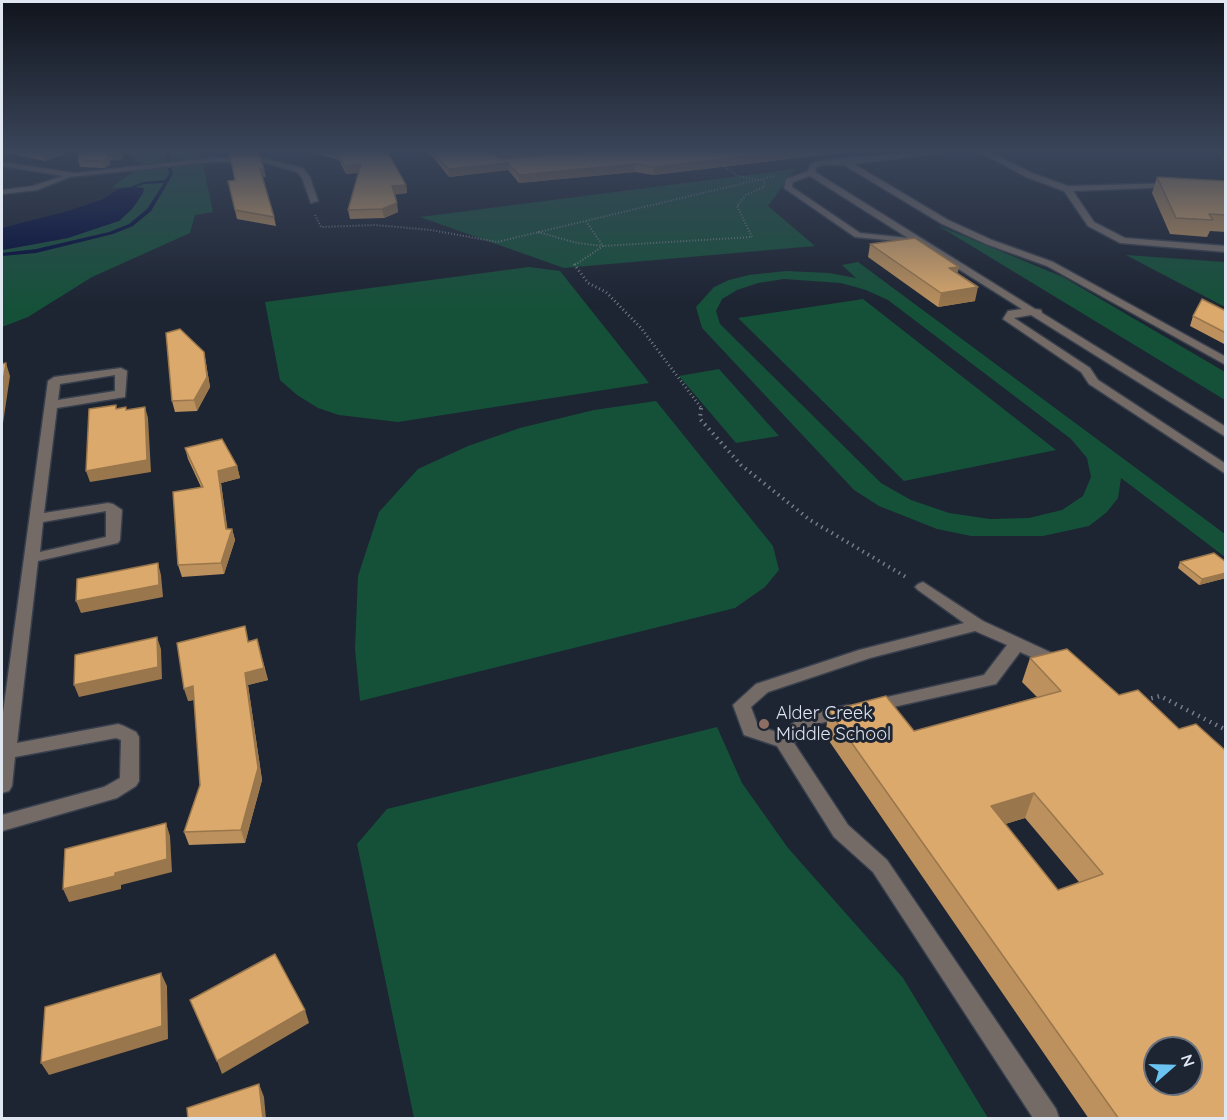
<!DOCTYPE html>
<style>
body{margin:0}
#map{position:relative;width:1227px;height:1120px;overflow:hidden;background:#1d2432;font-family:Quicksand,sans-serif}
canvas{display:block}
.frame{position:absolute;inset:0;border:3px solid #e1e7f1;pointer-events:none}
.north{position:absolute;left:1143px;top:1036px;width:60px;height:60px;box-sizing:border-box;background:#1d2432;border:2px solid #6b727e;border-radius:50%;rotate:70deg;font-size:16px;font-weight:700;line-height:24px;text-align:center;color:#e1e7f1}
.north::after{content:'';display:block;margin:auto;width:21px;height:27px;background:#6bc3f2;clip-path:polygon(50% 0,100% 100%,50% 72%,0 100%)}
</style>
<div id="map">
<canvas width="1227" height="1120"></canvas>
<div class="frame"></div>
<div class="north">N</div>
</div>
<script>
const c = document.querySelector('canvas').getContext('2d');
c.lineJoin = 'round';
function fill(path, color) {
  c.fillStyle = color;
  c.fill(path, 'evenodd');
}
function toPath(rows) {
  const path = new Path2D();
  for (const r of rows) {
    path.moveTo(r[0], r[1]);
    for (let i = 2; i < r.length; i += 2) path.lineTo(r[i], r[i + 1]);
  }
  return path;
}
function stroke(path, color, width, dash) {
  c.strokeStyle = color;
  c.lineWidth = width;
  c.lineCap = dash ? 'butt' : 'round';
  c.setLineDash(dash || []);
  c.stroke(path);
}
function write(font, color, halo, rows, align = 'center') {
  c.font = font + ' Quicksand,sans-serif';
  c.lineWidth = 6;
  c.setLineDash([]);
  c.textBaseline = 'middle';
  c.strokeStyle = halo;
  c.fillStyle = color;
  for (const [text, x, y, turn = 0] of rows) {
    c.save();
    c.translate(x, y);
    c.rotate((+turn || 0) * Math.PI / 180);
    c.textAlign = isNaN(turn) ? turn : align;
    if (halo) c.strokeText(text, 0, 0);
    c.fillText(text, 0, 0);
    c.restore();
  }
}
fill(toPath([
 [124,151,200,151,213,212,195,215,190,233,92,277,28,317,2,327,2,250,68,238,133,187,111,188,142,165],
 [795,169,768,206,815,246,564,268,420,217],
 [937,225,1063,277,1225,372,1225,400],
 [1126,255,1225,262,1225,307],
 [858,262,1225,534,1225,557,1121,478,1118,498,1107,512,1089,526,1043,536,971,536,937,529,879,506,854,490,702,328,696,307,714,287,729,280,749,275,786,271,829,273,856,278,842,265],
 [784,279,841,283,866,290,888,300,1071,439,1087,458,1091,477,1083,496,1062,510,1029,518,990,519,949,513,911,500,881,483,720,324,716,311,722,299,737,290,758,283],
 [529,267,560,271,649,383,398,422,339,415,318,408,297,395,280,380,265,302],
 [863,299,1056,450,904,481,738,318],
 [719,369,779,436,736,443,679,376],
 [656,401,773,546,779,570,765,587,735,608,360,701,355,649,358,576,379,512,418,469,468,446,520,428,594,410],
 [717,727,742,783,788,848,903,978,988,1118,414,1118,357,844,387,809]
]), '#155139');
fill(toPath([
 [133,187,144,188,143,193,133,208,119,221,68,238,2,250,2,228,68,211,101,200,119,189]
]), '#00093a');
fill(toPath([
 [164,151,168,151,173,174,151,211,133,226,113,234,36,253,2,256,2,253,36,249,109,232,129,224,147,209,164,183,144,184,133,188,131,187,143,182,165,180,169,174,164,151]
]), '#00093a');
const minor = toPath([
 [928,151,954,151,854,164,948,220,992,240,1053,262,1226,357,1226,365,1047,266,986,244,942,224,844,165,823,165,817,167,815,172,1035,309,1041,310,1042,313,1226,427,1226,437,1031,315,1014,318,1090,368,1098,380,1226,464,1226,474,1089,384,1081,372,1003,319,1008,311,1022,309,917,243,855,237,784,188,786,179,808,171,811,164,819,161,928,151],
 [810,176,908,238,860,233,792,187,793,182,810,176],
 [978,151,988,151,1032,173,1068,186,1176,183,1176,187,1173,187,1073,191,1094,222,1125,238,1226,246,1226,252,1120,243,1088,226,1064,191,1026,177,978,151],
 [1217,151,1225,151,1226,159,1223,159,1217,151],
 [211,158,262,158,303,168,310,177,318,201,311,203,302,178,297,172,262,162,211,162,70,177,37,190,2,194,2,190,33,186,63,176,2,166,2,162,75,173,211,158],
 [121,368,127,371,125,397,57,408,44,513,108,503,113,504,122,510,120,540,118,543,38,561,17,743,118,724,124,726,136,732,139,737,139,781,136,786,117,798,2,831,2,815,104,787,120,778,121,740,116,738,15,757,12,786,9,791,2,793,2,720,48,381,54,377,121,368],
 [115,375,115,391,58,400,60,384,115,375],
 [106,511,106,537,40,552,43,522,106,511],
 [923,582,983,621,1065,659,1067,663,1065,667,1059,669,1020,652,996,684,871,712,865,710,862,706,865,702,984,675,1007,645,975,631,870,658,768,692,751,707,758,726,780,733,806,714,848,705,854,707,857,711,854,715,817,724,794,743,848,825,887,860,1056,1109,1059,1118,1033,1118,873,872,834,837,777,746,744,735,733,705,756,684,859,650,964,623,918,590,915,587,918,584,923,582]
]);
stroke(minor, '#383f4d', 3);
stroke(toPath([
 [315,215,321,227,375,225,431,230,497,242,774,176],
 [538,232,577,243,603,246,752,237,737,206,746,195,764,187,765,181,738,176,720,164],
 [575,265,603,246,585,220]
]), '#767d89', 2, [1, 2]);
stroke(toPath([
 [574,264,588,283,606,292,641,328,702,409]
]), '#767d89', 3, [1, 3]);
stroke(toPath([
 [701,408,700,419,741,465,810,520,906,577]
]), '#767d89', 4, [1.5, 4.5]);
stroke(toPath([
 [1145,700,1160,696,1226,730]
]), '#767d89', 4.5, [1.5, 5]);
fill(minor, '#746b67');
fill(toPath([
 [2,151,73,151,45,161,2,152],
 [79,151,123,151,123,159,110,160,110,165,104,168,80,167,78,160],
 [229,151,258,151,259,156,229,156],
 [306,151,387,151,406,185,407,193,395,194,398,212,384,218,350,219,348,210,358,173,346,174,339,160],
 [428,151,580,151,500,158,586,151,857,151,653,175,635,172,519,183,508,170,449,177],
 [262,177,274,217,276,226,237,219,228,181,266,177],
 [1157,177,1226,181,1226,232,1210,231,1207,237,1170,234,1152,193],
 [870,244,958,274,975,301,938,307,868,257],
 [1226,311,1226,345,1190,326,1193,316],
 [204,352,210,387,197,411,175,412,172,401],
 [185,448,237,466,240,478,221,483,227,529,232,529,235,540,224,574,182,577,178,565,201,487,188,459],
 [1180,562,1226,562,1226,578,1199,585,1178,568],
 [257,639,268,680,248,685,262,780,245,843,189,845,184,832,200,785,194,700,188,701,249,641],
 [1067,649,1226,1119,1089,1119,825,735,829,711,914,731,1037,697,1022,682,1030,658],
 [1025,818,1079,882,1058,890,1005,824]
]), '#bc915d');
fill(toPath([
 [51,151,73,151,45,161,43,154],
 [123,151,123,159,110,160,110,165,104,168,102,161,108,153],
 [499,151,580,151,501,158,495,163,494,155],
 [794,151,857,151,653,175,653,167],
 [508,163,508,170,449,177,448,169],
 [361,164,362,172,346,174,345,166],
 [635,164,635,172,519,183,519,175],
 [260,169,264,169,266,177,261,177],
 [406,185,407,193,393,195,392,186],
 [397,203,398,212,384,218,382,209],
 [959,267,956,280,949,268],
 [978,287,975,301,938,307,941,293],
 [204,352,210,387,197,411,194,400],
 [6,363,10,376,2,430,2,388],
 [145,407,148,418,151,472,90,482,86,471],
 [237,466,240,478,221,483,229,539,232,529,235,540,224,574,221,563,226,529,218,471],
 [158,563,161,575,163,597,81,613,76,601],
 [1226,573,1226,578,1199,585,1202,579],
 [157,637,161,649,162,679,79,697,74,685],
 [264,668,268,680,248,685,262,780,245,843,241,830,245,673],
 [193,686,197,699,188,701,184,689],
 [1034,793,1025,818,983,831,991,806],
 [166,823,170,836,172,872,121,885,121,889,69,902,63,889,115,873],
 [161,973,167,986,168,1039,49,1075,41,1063],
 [305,1010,309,1023,222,1074,217,1061],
 [259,1084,264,1097,266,1119,263,1119]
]), '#99764c');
const building = toPath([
 [29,151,51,151,43,154,29,151],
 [79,151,121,151,121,152,108,153,108,158,102,161,78,160,79,151],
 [334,151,387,151,406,185,392,186,397,203,382,209,348,210,361,164,345,166,337,152,334,151],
 [433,151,499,151,494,155,501,159,586,151,794,151,653,167,635,164,519,175,508,163,448,169,433,151],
 [230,156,260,156,264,169,260,169,274,217,235,210,228,181,235,180,230,156],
 [1157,177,1226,181,1226,215,1209,214,1213,220,1176,218,1157,177],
 [915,238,959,267,949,268,978,287,941,293,870,244,915,238],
 [1202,299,1226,311,1226,333,1193,316,1202,299],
 [180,329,204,352,207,377,194,400,172,401,166,333,180,329],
 [6,363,2,388,2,364,6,363],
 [116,405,116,409,126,407,126,410,145,407,147,460,86,471,89,409,116,405],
 [222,439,237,466,218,471,226,529,232,529,221,563,178,565,173,492,203,487,185,448,222,439],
 [1214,553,1226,562,1226,573,1202,579,1180,562,1214,553],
 [158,563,159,585,76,601,77,579,158,563],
 [245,626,248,642,257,639,264,668,245,673,258,768,241,830,184,832,200,785,193,686,184,689,177,643,245,626],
 [157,637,158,667,74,685,75,655,157,637],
 [1067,649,1119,695,1138,690,1179,729,1196,724,1226,751,1226,1119,1119,1119,829,711,886,696,914,731,1061,691,1030,658,1067,649],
 [1034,793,1103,874,1058,890,991,806,1034,793],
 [1155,1048,1191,1048,1191,1084,1155,1084,1155,1048],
 [166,823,167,859,115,873,115,876,63,889,65,849,166,823],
 [275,954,305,1010,217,1061,190,1000,275,954],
 [161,973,162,1026,41,1063,45,1007,161,973],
 [259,1084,263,1119,188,1119,187,1108,259,1084]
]);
fill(building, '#dba96c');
stroke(building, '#99764c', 1.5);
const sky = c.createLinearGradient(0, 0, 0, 308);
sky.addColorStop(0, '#10141c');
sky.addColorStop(0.49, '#3a455a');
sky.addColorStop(1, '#3a455a00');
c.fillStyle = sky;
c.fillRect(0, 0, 1227, 308);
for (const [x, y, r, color] of [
 [764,724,6,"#8d6e63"]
]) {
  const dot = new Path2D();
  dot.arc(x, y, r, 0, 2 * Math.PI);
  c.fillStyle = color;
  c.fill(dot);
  stroke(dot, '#1d2432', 2);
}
write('18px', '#e1e7f1', '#1d2432', [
 ["Alder Creek",776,714],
 ["Middle School",776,735]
], 'left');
</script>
